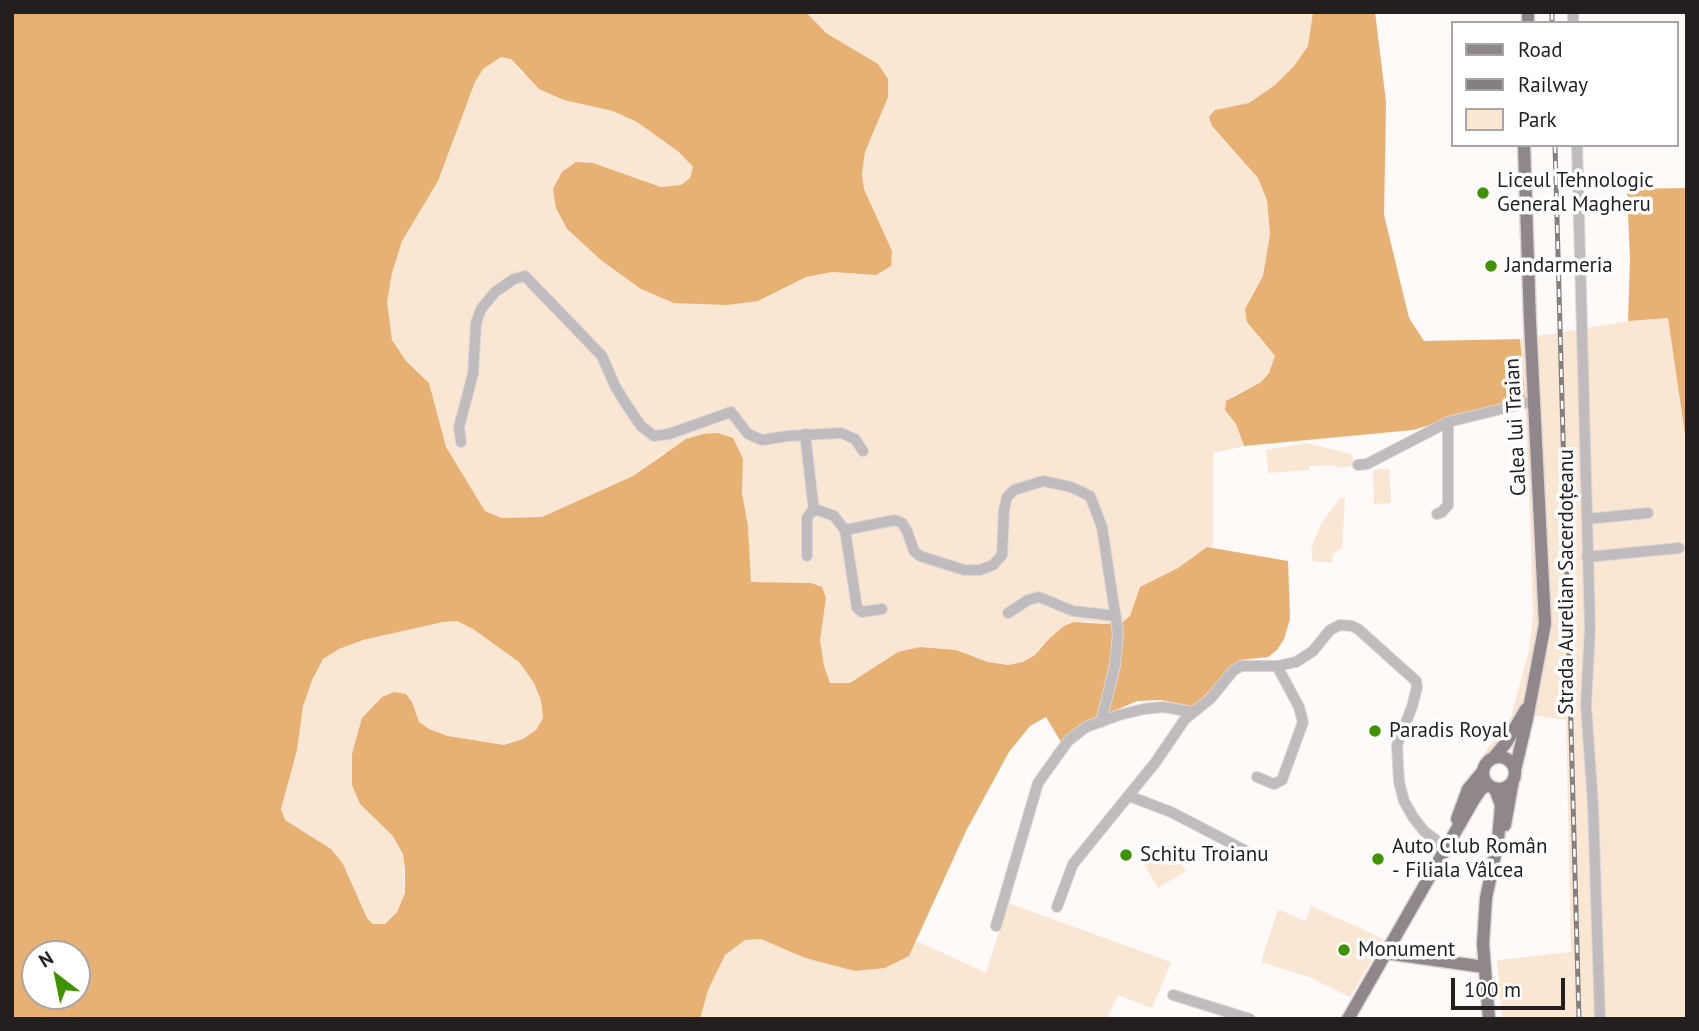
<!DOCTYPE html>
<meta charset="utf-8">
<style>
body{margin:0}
#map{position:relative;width:1699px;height:1031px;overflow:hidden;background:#fff9f8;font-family:"PT Sans",sans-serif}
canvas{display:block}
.frame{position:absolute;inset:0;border:14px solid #231f1f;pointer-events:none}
.legend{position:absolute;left:1451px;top:21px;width:228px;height:126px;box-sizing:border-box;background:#fff;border:2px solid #a7a5a5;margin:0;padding:9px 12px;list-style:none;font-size:21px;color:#231f1f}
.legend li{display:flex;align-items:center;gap:14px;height:35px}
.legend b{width:35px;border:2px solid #a7a5a5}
.north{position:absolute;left:21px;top:940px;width:70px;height:70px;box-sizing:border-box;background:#fff;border:2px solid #a7a5a5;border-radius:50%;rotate:328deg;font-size:19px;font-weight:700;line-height:28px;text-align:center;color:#231f1f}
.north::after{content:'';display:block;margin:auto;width:24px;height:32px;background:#3e9301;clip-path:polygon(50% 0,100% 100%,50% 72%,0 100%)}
.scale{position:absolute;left:1451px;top:978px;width:114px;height:32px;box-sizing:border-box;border:4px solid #231f1f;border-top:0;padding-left:9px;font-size:21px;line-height:24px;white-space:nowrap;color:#231f1f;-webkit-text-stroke:5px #fff;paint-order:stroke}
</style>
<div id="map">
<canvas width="1699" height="1031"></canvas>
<div class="frame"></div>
<ul class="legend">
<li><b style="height:9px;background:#8f8789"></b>Road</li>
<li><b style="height:9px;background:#85807f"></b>Railway</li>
<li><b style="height:19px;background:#f9e7d4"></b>Park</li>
</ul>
<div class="north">N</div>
<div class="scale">100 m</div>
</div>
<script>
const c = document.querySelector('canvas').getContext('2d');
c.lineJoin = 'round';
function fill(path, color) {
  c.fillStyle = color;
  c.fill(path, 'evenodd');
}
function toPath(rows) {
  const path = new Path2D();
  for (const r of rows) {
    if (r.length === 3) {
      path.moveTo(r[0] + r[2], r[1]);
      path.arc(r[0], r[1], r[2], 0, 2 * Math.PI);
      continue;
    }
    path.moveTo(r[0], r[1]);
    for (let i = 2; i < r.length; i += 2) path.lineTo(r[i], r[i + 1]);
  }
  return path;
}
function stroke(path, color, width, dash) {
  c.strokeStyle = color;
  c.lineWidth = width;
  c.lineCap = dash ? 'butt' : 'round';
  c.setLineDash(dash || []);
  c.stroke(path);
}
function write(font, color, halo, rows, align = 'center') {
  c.font = font + ' "PT Sans",sans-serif';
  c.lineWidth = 7;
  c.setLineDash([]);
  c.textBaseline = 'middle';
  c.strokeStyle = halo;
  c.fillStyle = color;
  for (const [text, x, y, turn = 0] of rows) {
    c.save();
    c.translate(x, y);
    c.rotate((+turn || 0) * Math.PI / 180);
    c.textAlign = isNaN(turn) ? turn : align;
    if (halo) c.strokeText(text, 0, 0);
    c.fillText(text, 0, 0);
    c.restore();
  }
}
fill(toPath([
 [806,12,1313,12,1308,46,1294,66,1275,85,1249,103,1215,110,1212,126,1258,178,1267,199,1270,234,1263,276,1245,309,1259,338,1275,356,1274,364,1269,373,1261,382,1234,395,1226,410,1236,424,1244,446,1213,453,1213,546,1207,547,1178,568,1140,587,1130,616,1123,622,1105,624,1084,621,1049,639,1035,655,1023,662,1008,665,988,662,956,650,920,647,850,683,830,683,824,666,820,640,826,598,811,583,751,582,748,526,742,493,743,459,664,453,633,476,542,517,501,518,485,511,446,447,429,383,406,361,392,340,387,302,392,273,402,241,438,181,475,82,483,69,501,57,511,59,521,72,564,100,613,111,637,122,679,152,693,167,690,178,681,185,661,187,593,163,567,229,602,261,641,289,758,301,806,277,832,272,876,275,892,251,864,189,862,174,865,152,875,127,878,64,826,33],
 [1668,317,1687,448,1687,1019,1502,1019,1497,960,1571,952,1566,720,1516,713,1505,735,1482,759,1464,791,1482,756,1514,713,1512,713,1529,650,1533,616,1530,519,1525,397,1520,339,1628,321],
 [1307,443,1351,454,1356,465,1341,468,1333,465,1309,466,1309,470,1268,473,1266,450],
 [1389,469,1391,503,1374,504,1373,470],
 [1341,497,1345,499,1342,548,1333,554,1332,563,1313,561,1311,548,1321,524],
 [457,621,473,629,519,662,534,683,541,701,543,718,536,730,523,739,504,745,448,736,429,729,419,722,412,702,406,694,394,692,360,804,392,835,403,854,405,893,397,912,385,925,373,924,367,918,343,864,308,834,284,820,281,809,297,750,303,706,311,680,323,659,339,649,363,640,443,622],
 [1170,844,1186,871,1158,888,1142,861],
 [1008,903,1171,962,1152,1008,1118,995,1106,1019,700,1019,708,990,725,955,745,940,761,939,805,958,856,971,885,968,909,956,917,941,986,973],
 [1311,906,1384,939,1350,997,1309,977,1261,962,1278,909,1305,921]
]), '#f9e7d4');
fill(toPath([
 [12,12,806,12,826,33,878,64,888,79,888,97,865,152,862,174,864,189,892,251,891,266,876,275,832,272,806,277,758,301,727,305,674,303,641,289,602,261,567,229,556,208,553,189,562,172,576,162,593,163,661,187,681,185,690,178,693,167,679,152,637,122,613,111,564,100,539,89,511,59,501,57,483,69,475,82,438,181,402,241,392,273,387,302,392,340,406,361,429,383,446,447,485,511,501,518,542,517,633,476,686,439,703,434,718,433,733,438,743,459,742,493,748,526,751,582,811,583,822,587,826,598,820,640,824,666,830,683,850,683,898,652,920,647,956,650,988,662,1008,665,1023,662,1035,655,1049,639,1064,626,1074,622,1105,624,1123,622,1130,616,1140,587,1178,568,1207,547,1288,561,1290,619,1284,639,1277,650,1268,657,1241,660,1197,703,1191,706,1161,700,1137,701,1100,717,1077,730,1061,742,1046,717,1030,726,1009,752,966,831,909,956,885,968,855,971,805,958,761,939,745,940,725,955,708,990,700,1019,12,1019],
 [457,621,473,629,519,662,534,683,541,701,543,718,536,730,523,739,504,745,448,736,429,729,419,722,412,702,406,694,394,692,382,697,362,718,352,754,352,785,360,804,392,835,403,854,405,870,405,893,397,912,385,924,373,924,367,918,343,864,331,849,285,820,281,809,297,750,303,706,312,680,323,659,339,649,363,640,443,622],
 [35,954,77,954,77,996,35,996],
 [1313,12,1375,12,1386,102,1384,215,1409,318,1424,341,1520,339,1525,397,1413,430,1244,446,1236,424,1225,410,1226,401,1261,382,1269,373,1275,356,1247,322,1245,309,1263,276,1270,234,1267,200,1258,178,1212,126,1209,117,1215,110,1249,103,1275,85,1294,66,1308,46],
 [1687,188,1687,448,1668,318,1628,321,1630,258,1627,189]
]), '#e6b173');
const minor = toPath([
 [1573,12,1573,23],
 [1577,145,1590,628,1586,705,1593,805,1600,1019],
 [805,434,814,511],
 [461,442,459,427,473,374,476,323,481,309,495,292,514,279,525,276,602,356,615,386,626,404,641,426,654,436,669,434,731,412,748,434,762,440,788,436,841,433,855,439,863,451],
 [1358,465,1367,464,1448,422,1534,401],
 [1437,514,1442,512,1448,505,1448,422],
 [1587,519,1648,513],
 [845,530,895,520,902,523,907,531,914,551,920,556,964,570,980,570,993,565,1002,555,1004,510,1007,497,1014,490,1043,481,1071,487,1090,496,1102,527,1118,633,1115,665,1101,722],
 [807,556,807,518,811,512,818,510,834,516,845,530,857,608,862,612,882,609],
 [1587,557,1679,548],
 [1008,613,1028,600,1039,597,1073,611,1116,616],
 [1257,777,1274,784,1282,780,1303,722,1299,707,1277,666],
 [1129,796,1171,812,1248,852],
 [1057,907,1073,864,1155,763,1185,719,1211,698,1233,671,1241,666,1277,666,1296,662,1313,651,1330,630,1340,625,1352,626,1358,629,1416,681,1417,687,1412,707,1397,745,1399,782,1404,801,1413,817,1424,831,1446,848],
 [996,926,1038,783,1068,741,1086,727,1119,715,1144,709,1163,707,1193,712],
 [1173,995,1250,1019]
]);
const major = toPath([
 [1528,23,1528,12],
 [1499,773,16],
 [1494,757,1506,743,1526,709],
 [1515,770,1527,719,1545,624,1530,321,1524,145],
 [1457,819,1468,789,1483,771],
 [1505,825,1513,780],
 [1386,953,1484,967],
 [1348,1019,1473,801,1481,789,1488,785],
 [1489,1019,1483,944,1486,898,1498,841,1501,805,1495,789]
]);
stroke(minor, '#dcd6d5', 12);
stroke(major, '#dcd6d5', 15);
stroke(minor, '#c0bcbd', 10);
stroke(major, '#8f8789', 12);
const rail = toPath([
 [1552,12,1552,23],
 [1555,145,1579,1019]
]);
stroke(rail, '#85807f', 5);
stroke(rail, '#fff', 2.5, [8]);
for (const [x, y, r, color] of [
 [1483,193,7,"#3e9301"],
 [1491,266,7,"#3e9301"],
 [1375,731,7,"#3e9301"],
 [1126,855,7,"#3e9301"],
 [1378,859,7,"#3e9301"],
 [1344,950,7,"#3e9301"]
]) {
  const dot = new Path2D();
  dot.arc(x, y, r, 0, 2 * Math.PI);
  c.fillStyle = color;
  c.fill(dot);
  stroke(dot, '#fff', 2.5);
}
write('21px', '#231f1f', '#fff', [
 ["Liceul Tehnologic",1497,181],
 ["General Magheru",1497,205],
 ["Jandarmeria",1505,266],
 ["Paradis Royal",1389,731],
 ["Auto Club Român",1392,847],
 ["- Filiala Vâlcea",1392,871],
 ["Schitu Troianu",1140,855],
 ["Monument",1358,950]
], 'left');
write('21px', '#231f1f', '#fff', [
 ["Calea lui Traian",1516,427,-93],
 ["Strada Aurelian Sacerdoțeanu",1567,582,-90]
]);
</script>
